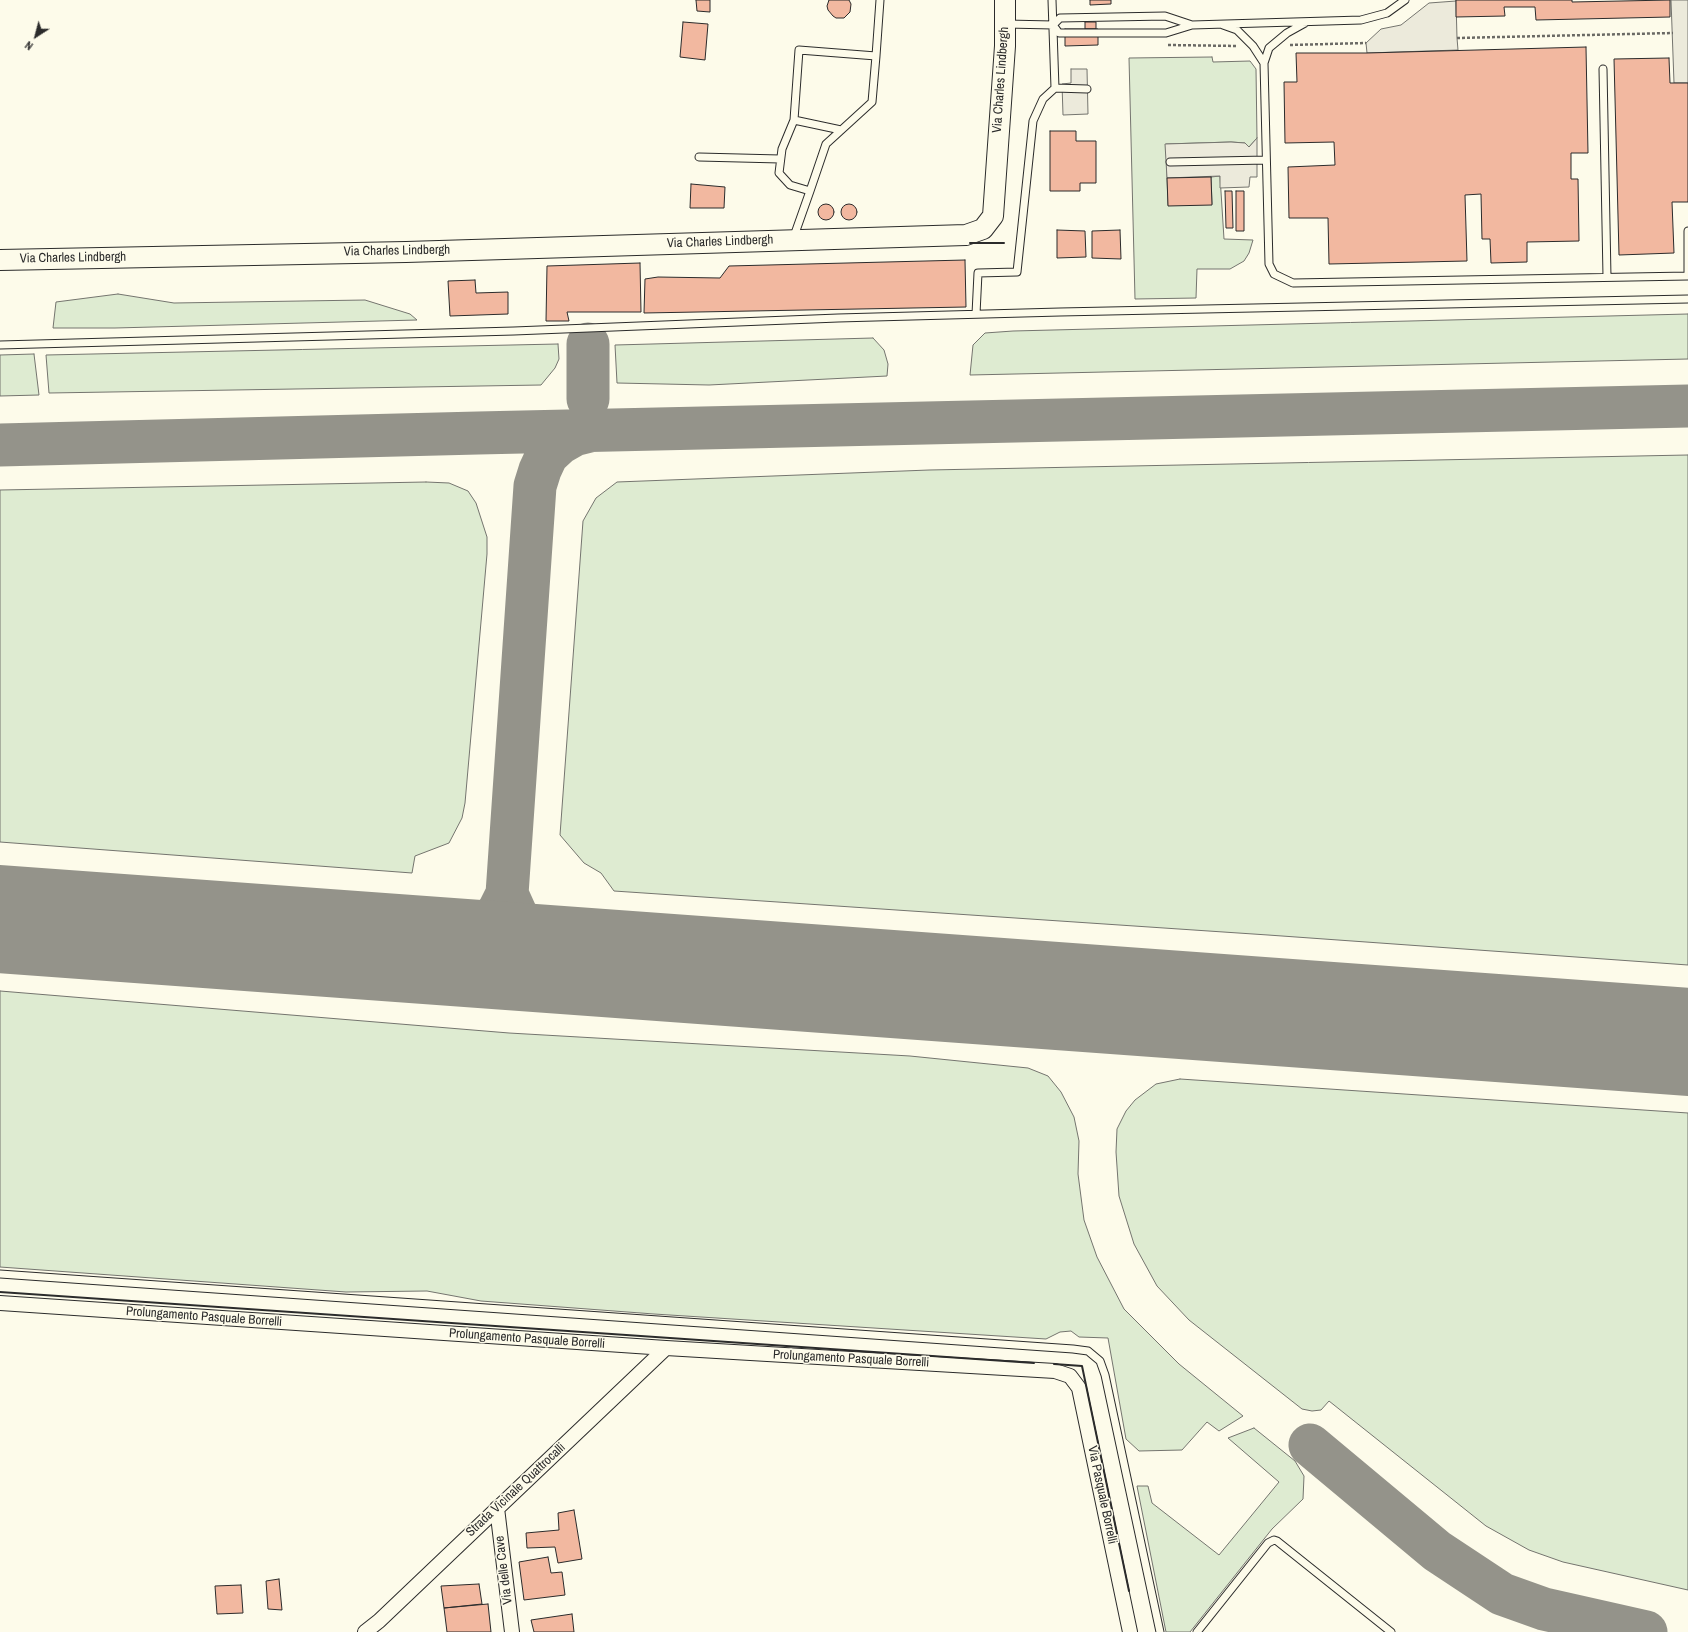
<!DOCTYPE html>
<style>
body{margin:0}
#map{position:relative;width:1688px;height:1632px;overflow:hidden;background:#fdfbea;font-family:"Archivo Narrow",sans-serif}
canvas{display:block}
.north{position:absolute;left:16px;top:16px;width:40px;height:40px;-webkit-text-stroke:3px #fdfbea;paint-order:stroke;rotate:216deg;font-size:11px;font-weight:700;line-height:16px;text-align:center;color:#2b2b2b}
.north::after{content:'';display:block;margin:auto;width:14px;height:18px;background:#2b2b2b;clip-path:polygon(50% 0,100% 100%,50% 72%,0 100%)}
</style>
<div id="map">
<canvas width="1688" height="1632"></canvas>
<div class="north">N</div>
</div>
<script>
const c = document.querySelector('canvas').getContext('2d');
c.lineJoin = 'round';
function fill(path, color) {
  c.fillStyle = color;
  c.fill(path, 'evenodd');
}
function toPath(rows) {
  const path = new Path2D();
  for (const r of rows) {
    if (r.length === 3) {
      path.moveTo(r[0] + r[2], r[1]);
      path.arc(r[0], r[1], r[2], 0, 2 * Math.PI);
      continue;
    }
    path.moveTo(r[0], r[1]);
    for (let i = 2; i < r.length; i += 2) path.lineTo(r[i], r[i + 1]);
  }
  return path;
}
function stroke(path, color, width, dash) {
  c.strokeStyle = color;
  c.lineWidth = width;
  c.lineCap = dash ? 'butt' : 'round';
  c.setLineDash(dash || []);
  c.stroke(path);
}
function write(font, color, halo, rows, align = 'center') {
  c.font = font + ' "Archivo Narrow",sans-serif';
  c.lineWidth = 3;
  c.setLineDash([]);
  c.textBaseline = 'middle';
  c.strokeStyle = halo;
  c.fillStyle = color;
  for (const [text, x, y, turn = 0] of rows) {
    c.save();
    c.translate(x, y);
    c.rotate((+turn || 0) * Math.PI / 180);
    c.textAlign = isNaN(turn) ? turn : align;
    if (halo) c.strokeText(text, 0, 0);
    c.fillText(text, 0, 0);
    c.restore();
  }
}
const green = toPath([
 [1212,57,1213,62,1250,61,1256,69,1257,138,1249,147,1245,143,1231,142,1166,144,1168,205,1212,204,1211,177,1220,176,1224,239,1253,240,1249,253,1244,261,1230,269,1197,269,1196,298,1135,299,1129,58,1212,57],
 [118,294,174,303,365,300,410,314,417,320,115,328,53,328,56,302,118,294],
 [1688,314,1688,359,970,375,973,345,985,333,1013,331,1688,314],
 [873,338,884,350,888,364,887,376,709,385,617,383,615,345,873,338],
 [558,344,559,359,555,368,541,385,49,393,46,355,558,344],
 [34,354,39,395,0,396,0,355,34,354],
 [1688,455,1688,965,1268,935,614,891,601,873,584,863,560,835,583,521,596,498,617,482,929,470,1688,455],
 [426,482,449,483,468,491,476,503,487,537,487,554,465,803,462,818,449,843,415,856,412,873,0,842,0,490,426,482],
 [0,991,509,1033,910,1056,1028,1068,1048,1076,1061,1092,1074,1117,1079,1141,1078,1174,1084,1220,1097,1257,1124,1309,1179,1364,1243,1416,1219,1431,1207,1422,1182,1450,1139,1451,1126,1439,1108,1338,1079,1337,1071,1331,1060,1332,1046,1339,654,1314,481,1301,427,1291,346,1292,0,1267,0,991],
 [1180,1079,1688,1113,1688,1590,1563,1562,1529,1550,1486,1526,1329,1401,1321,1410,1312,1411,1302,1409,1189,1320,1157,1286,1134,1244,1119,1196,1116,1152,1117,1129,1126,1111,1135,1100,1156,1084,1180,1079],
 [1254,1428,1295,1461,1304,1476,1303,1499,1272,1529,1190,1632,1166,1632,1137,1486,1148,1486,1152,1503,1219,1555,1279,1482,1228,1438,1254,1428]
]);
fill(green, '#deebd1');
stroke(green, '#74746e', 1);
const parking = toPath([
 [1671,0,1688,0,1688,83,1674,83,1671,0],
 [1456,1,1457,38,1458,50,1367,53,1366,43,1381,29,1401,25,1429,3,1456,1],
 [1071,69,1087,69,1088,114,1063,115,1062,84,1071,83,1071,69],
 [1257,138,1257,177,1250,177,1249,187,1220,188,1220,176,1167,178,1165,144,1231,142,1245,143,1249,147,1257,138]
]);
fill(parking, '#eceadb');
stroke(parking, '#74746e', 1);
stroke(toPath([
 [588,344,588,399],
 [0,445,478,433,1688,406],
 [507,894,521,925,531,937,547,949,582,962],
 [429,950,461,942,476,936,489,925,499,910,507,894,535,486,540,470,547,455,560,443,574,435,590,431],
 [1310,1445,1437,1551,1502,1594,1544,1609,1646,1632]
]), '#94938a', 43);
stroke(toPath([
 [0,919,1688,1042]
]), '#94938a', 108);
const building = toPath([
 [696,0,710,0,710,12,697,11,696,0],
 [829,0,849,0,851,4,850,12,844,18,836,18,833,16,828,10,827,6,829,0],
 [1090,0,1111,0,1111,4,1090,5,1090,0],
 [1456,0,1572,0,1572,2,1670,0,1670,17,1536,20,1535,7,1504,7,1505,16,1456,17,1456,0],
 [683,22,708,24,705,60,680,57,683,22],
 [1085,22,1096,22,1096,29,1085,29,1085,22],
 [1065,29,1098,29,1098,45,1065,46,1065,29],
 [1586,47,1588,153,1571,153,1571,179,1578,179,1579,241,1527,242,1527,262,1491,263,1490,239,1482,239,1481,194,1465,195,1467,261,1329,264,1328,218,1289,218,1288,167,1335,165,1334,142,1285,143,1284,82,1297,82,1296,53,1367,53,1586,47],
 [1669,58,1670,83,1688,83,1688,202,1672,202,1674,253,1619,255,1614,59,1669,58],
 [1050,131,1076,131,1076,141,1096,141,1096,183,1080,183,1080,191,1050,191,1050,131],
 [1211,177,1212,205,1168,206,1167,178,1211,177],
 [691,184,725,187,724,208,690,208,691,184],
 [1225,191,1232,191,1233,228,1226,228,1225,191],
 [1236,191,1244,191,1244,231,1236,231,1236,191],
 [826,212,8],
 [849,212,8],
 [1057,230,1085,231,1086,257,1057,258,1057,230],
 [1120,230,1121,259,1092,258,1092,231,1120,230],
 [965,260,966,307,644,313,645,279,658,277,720,278,729,266,965,260],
 [640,263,641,312,567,312,569,321,546,321,547,266,640,263],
 [475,280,476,293,508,292,508,314,450,316,448,281,475,280],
 [574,1510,582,1559,558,1563,555,1547,527,1548,526,1533,559,1530,558,1513,574,1510],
 [548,1557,551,1573,562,1572,565,1595,524,1600,519,1562,548,1557],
 [279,1579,282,1610,268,1609,266,1581,279,1579],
 [479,1584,482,1604,444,1608,441,1586,479,1584],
 [241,1585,243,1613,217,1614,215,1586,241,1585],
 [488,1604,491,1632,447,1632,444,1608,488,1604],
 [572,1614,574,1632,534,1632,531,1620,572,1614]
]);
fill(building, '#f2b8a0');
stroke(building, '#2b2b2b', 1);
const lane = toPath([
 [1052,0,1055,88,1087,89],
 [1006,24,1053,25,1060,18,1165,16,1192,25],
 [1053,25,1059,33,1166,33,1192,25,1361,20,1387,13,1405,0],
 [1223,25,1237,30,1253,46,1264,63,1269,48,1287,33,1305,23],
 [876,56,880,0],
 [1264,63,1269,264,1274,274,1293,283,1688,276],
 [1603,69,1607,277],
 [794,120,841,130],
 [699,157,780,159],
 [1170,162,1266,160],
 [793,239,810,191,826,144,872,102,876,56,799,50,794,120,782,149,779,173,790,185,810,191],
 [1688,276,1688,231],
 [976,314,978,273,1017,272,1033,121,1043,99,1055,88],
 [0,345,514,331,838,318,1060,312,1688,299],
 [0,1274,1073,1349,1088,1351,1100,1361,1105,1375,1160,1632],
 [1197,1632,1268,1543,1274,1540,1277,1541,1391,1632]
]);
const street = toPath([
 [0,1303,666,1348,1055,1371,1070,1376,1079,1388,1130,1632],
 [497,1508,512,1632],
 [365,1632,379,1621,666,1348]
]);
const secondary = toPath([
 [0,260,406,252,966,235,983,229,993,216,1005,46,1005,0]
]);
stroke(lane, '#2b2b2b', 9);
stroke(street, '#2b2b2b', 16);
stroke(secondary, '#2b2b2b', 22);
stroke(toPath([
 [1457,38,1673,33],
 [1168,45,1237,46],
 [1290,45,1366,43]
]), '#6a6964', 2.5, [3, 2]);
stroke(lane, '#fdfbea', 7);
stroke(street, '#fdfbea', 14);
stroke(secondary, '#fdfbea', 20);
stroke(toPath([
 [970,243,1004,243],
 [0,1292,1034,1363],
 [1054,1364,1082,1366,1129,1591]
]), '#2b2b2b', 2);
write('13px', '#2b2b2b', '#fdfbea', [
 ["Via Charles Lindbergh",1001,80,-86],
 ["Via Charles Lindbergh",720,242,-2],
 ["Via Charles Lindbergh",397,251,-1],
 ["Via Charles Lindbergh",73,258,-1],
 ["Prolungamento Pasquale Borrelli",204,1317,4],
 ["Prolungamento Pasquale Borrelli",527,1339,4],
 ["Prolungamento Pasquale Borrelli",851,1359,3],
 ["Strada Vicinale Quattrocalli",516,1490,-43],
 ["Via Pasquale Borrelli",1102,1495,78],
 ["Via delle Cave",504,1570,-97]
]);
</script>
